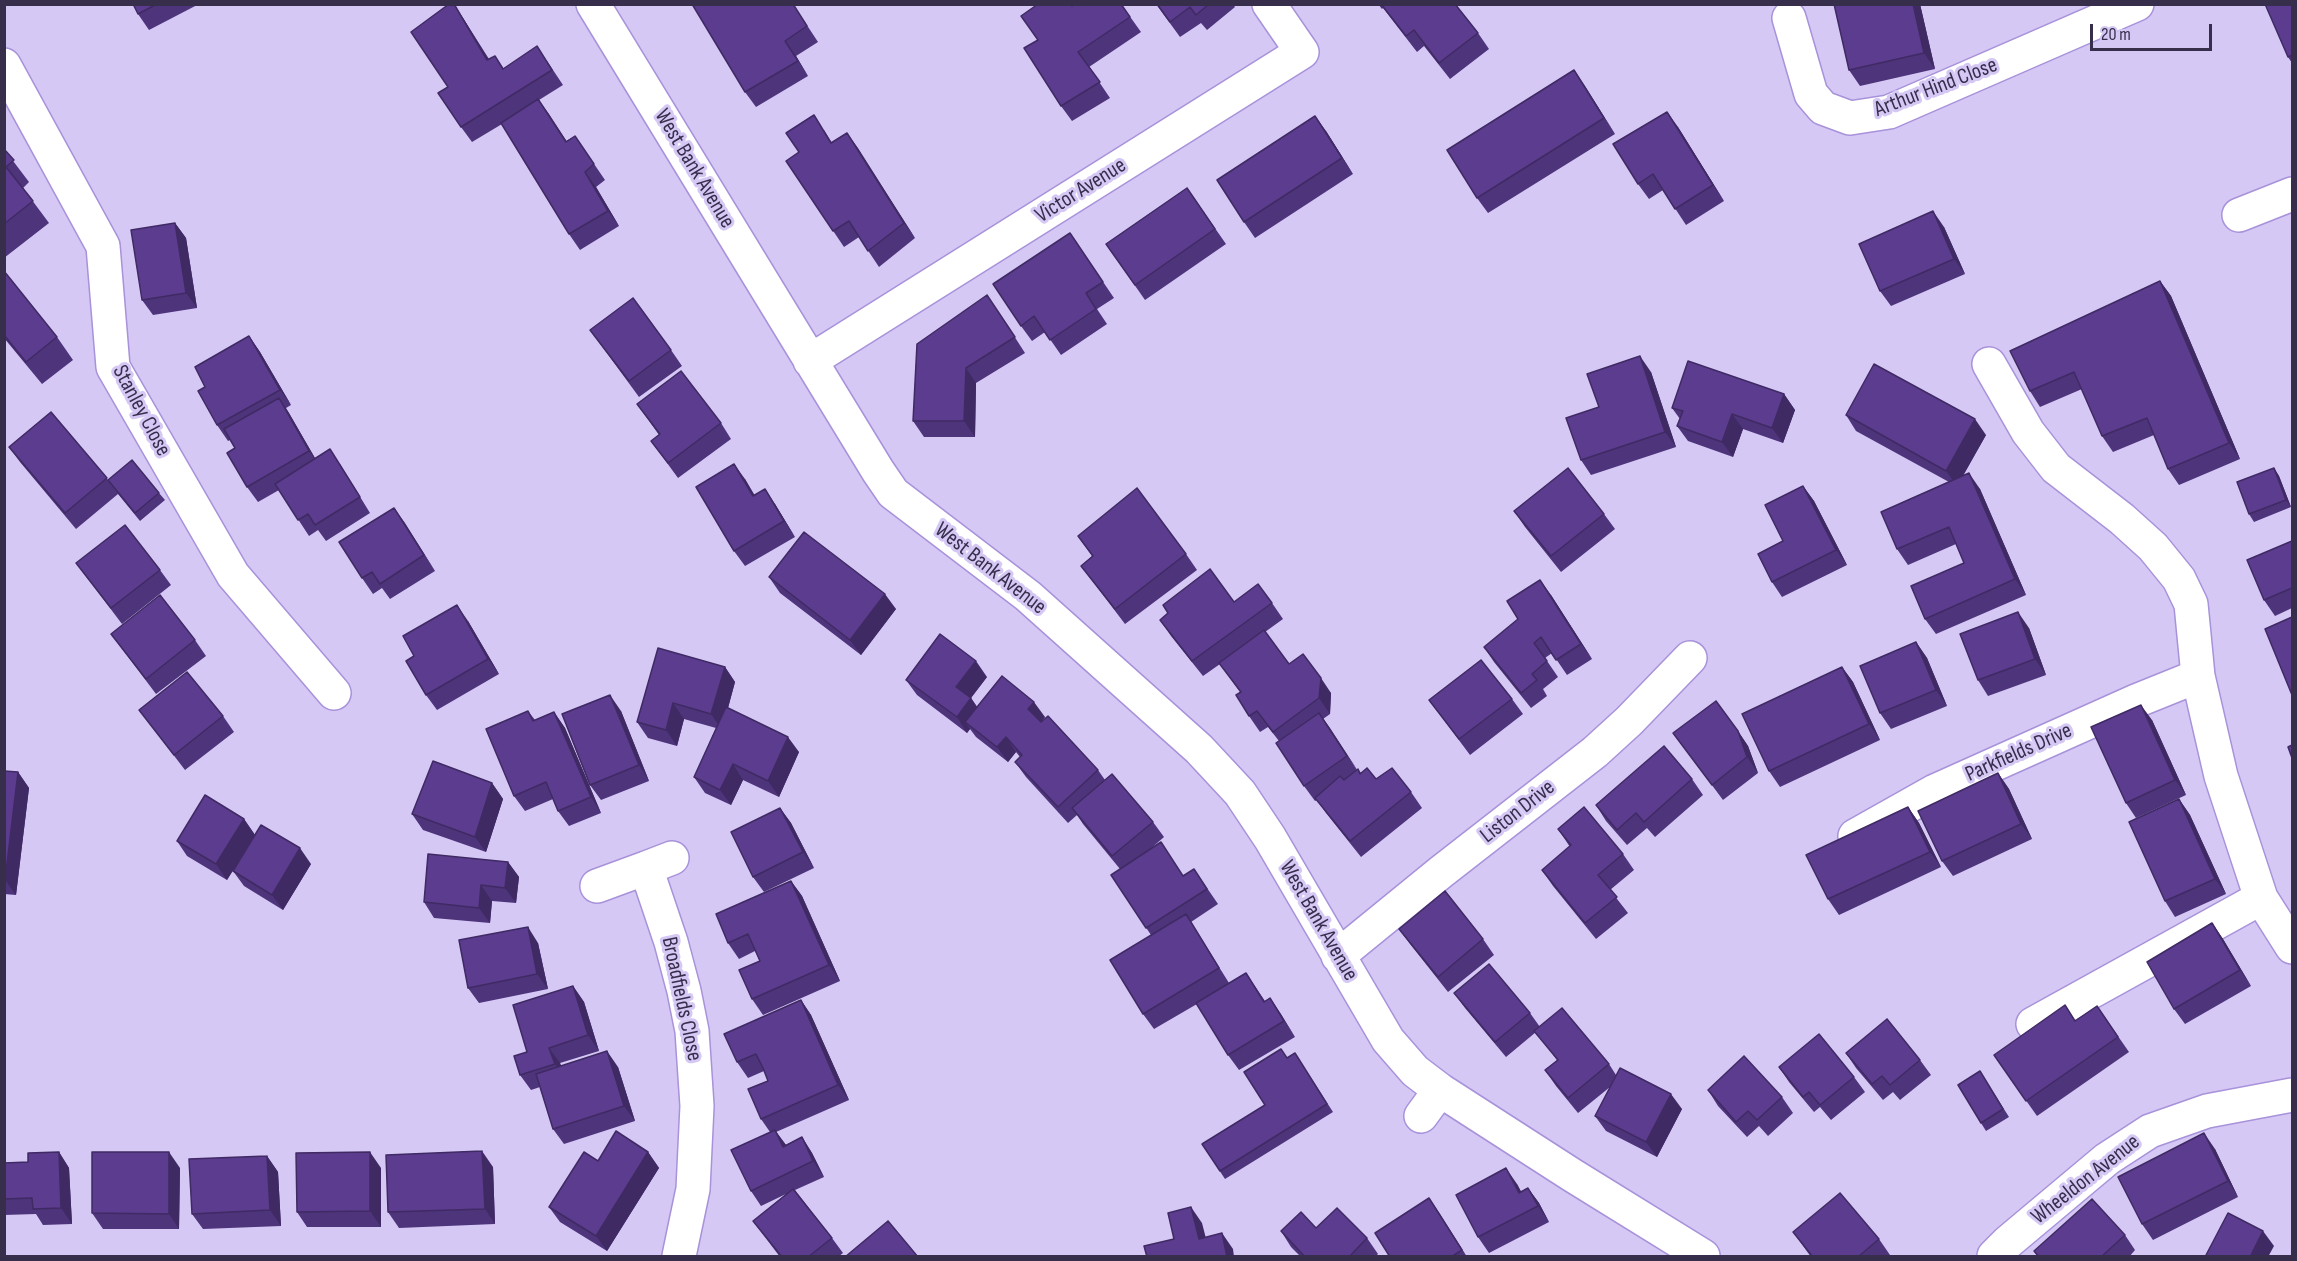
<!DOCTYPE html>
<style>
body{margin:0}
#map{position:relative;width:2297px;height:1261px;overflow:hidden;background:#d5c8f5;font-family:"Sofia Sans Condensed",sans-serif}
canvas{display:block}
.frame{position:absolute;inset:0;border:6px solid #372e4c;pointer-events:none}
.scale{position:absolute;left:2090px;top:24px;width:122px;height:27px;box-sizing:border-box;border:3px solid #372e4c;border-top:0;padding-left:8px;font-size:18px;line-height:21px;white-space:nowrap;color:#372e4c;-webkit-text-stroke:4px #d5c8f5;paint-order:stroke}
</style>
<div id="map">
<canvas width="2297" height="1261"></canvas>
<div class="frame"></div>
<div class="scale">20 m</div>
</div>
<script>
const c = document.querySelector('canvas').getContext('2d');
c.lineJoin = 'round';
function toPath(rows) {
  const path = new Path2D();
  for (const r of rows) {
    path.moveTo(r[0], r[1]);
    for (let i = 2; i < r.length; i += 2) path.lineTo(r[i], r[i + 1]);
  }
  return path;
}
function stroke(path, color, width, dash) {
  c.strokeStyle = color;
  c.lineWidth = width;
  c.lineCap = dash ? 'butt' : 'round';
  c.setLineDash(dash || []);
  c.stroke(path);
}
function fill(path, color) {
  c.fillStyle = color;
  c.fill(path, 'evenodd');
}
function write(font, color, halo, rows, align = 'center') {
  c.font = font + ' "Sofia Sans Condensed",sans-serif';
  c.lineWidth = 6;
  c.setLineDash([]);
  c.textBaseline = 'middle';
  c.strokeStyle = halo;
  c.fillStyle = color;
  for (const [text, x, y, turn = 0] of rows) {
    c.save();
    c.translate(x, y);
    c.rotate((+turn || 0) * Math.PI / 180);
    c.textAlign = isNaN(turn) ? turn : align;
    if (halo) c.strokeText(text, 0, 0);
    c.fillText(text, 0, 0);
    c.restore();
  }
}
const minor = toPath([
 [593,4,878,471,893,493,1028,596,1199,749,1240,793,1270,838,1388,1040,1415,1071,1440,1090,1572,1175,1703,1256],
 [1789,18,1811,94,1823,108,1850,118,1889,112,2137,4],
 [4,65,103,246,113,367,233,575,334,693],
 [2239,215,2292,194],
 [810,361,1302,52,1269,4],
 [1989,364,2028,432,2056,468,2122,519,2153,547,2179,579,2191,604,2198,676,2221,776,2261,898,2292,947],
 [1855,836,1935,791,2136,701,2198,676],
 [646,868,672,858],
 [597,886,646,868,671,942,684,991,692,1031,697,1106,693,1189,679,1256],
 [1338,956,1441,872,1595,752,1629,721,1690,658],
 [2033,1024,2261,898],
 [1421,1116,1440,1090],
 [1994,1256,2008,1242,2107,1159,2150,1131,2207,1111,2292,1095]
]);
stroke(minor, '#a892da', 36);
stroke(minor, '#fff', 33);
fill(toPath([
 [133,4,199,4,149,30,138,14],
 [793,4,818,42,796,56,808,76,756,107,745,92],
 [1121,4,1141,32,1089,67,1110,98,1072,121,1061,106,1038,40,1072,6],
 [1156,4,1233,4,1235,7,1207,30,1201,23,1180,37],
 [1378,4,1455,4,1478,33,1489,49,1450,79,1424,46,1417,52,1383,8,1382,9],
 [1920,4,1935,69,1860,86,1849,70],
 [2292,4,2292,63,2288,57],
 [463,18,489,59,495,56,504,69,547,61,563,85,539,100,566,141,575,136,605,180,596,187,619,226,580,250,569,234,502,124,472,142,461,127,448,87],
 [1574,70,1615,134,1488,213,1477,198],
 [1678,127,1724,201,1686,225,1663,190,1649,199,1638,184],
 [824,130,832,143,847,133,915,238,879,267,859,237,844,247,786,161,799,152],
 [1326,131,1353,174,1255,238,1244,222],
 [4,149,29,182,23,188,49,223,4,258],
 [1187,188,1226,244,1145,300,1106,244],
 [175,223,186,238,197,308,153,315,142,300],
 [1944,227,1965,274,1891,306,1880,291],
 [1070,233,1114,298,1097,309,1107,324,1061,355,1045,332,1032,341,1021,326],
 [4,271,57,337,73,360,42,384,4,338],
 [2160,281,2171,296,2240,459,2179,485,2168,469,2154,435,2113,452,2102,436,2082,389,2040,407,2030,391],
 [998,311,1025,353,976,383,975,437,924,437,913,421],
 [590,330,671,350,682,366,639,397],
 [249,336,260,352,291,405,286,408,315,458,340,464,370,513,326,541,318,530,309,536,279,490,258,502,247,487,235,448,230,440,228,441,217,425,205,387],
 [1651,372,1676,447,1591,475,1581,460,1599,407],
 [1784,394,1795,410,1783,443,1743,429,1733,457,1688,441,1677,426,1680,419,1672,408],
 [637,404,721,423,731,439,678,478,651,441,659,435],
 [51,412,108,480,159,493,165,500,140,521,118,494,76,529,20,462,9,447],
 [1846,415,1986,435,1963,476,1980,489,2026,595,1936,634,1925,619,1964,563,1956,544,1908,565,1897,549,1949,482,1856,431],
 [2274,468,2279,476,2291,507,2254,522,2249,514],
 [745,479,754,495,775,504,795,537,745,566,734,551],
 [1803,486,1814,501,1847,565,1782,597,1772,582,1783,541],
 [394,508,435,571,390,599,382,588,373,594,362,578],
 [1514,511,1604,514,1615,529,1561,572,1525,527],
 [1078,536,1186,554,1197,570,1125,624,1081,566,1092,556],
 [2292,541,2292,608,2275,616,2264,600],
 [76,563,160,570,171,585,122,624],
 [769,577,896,609,861,655,780,593],
 [1551,595,1592,659,1567,675,1552,653,1545,658,1558,677,1543,689,1547,696,1531,708,1494,662,1484,647],
 [1234,602,1272,603,1283,619,1265,632,1289,664,1331,693,1330,714,1323,719,1357,770,1358,769,1361,773,1411,792,1422,808,1361,857,1326,813,1317,800,1315,801,1304,786,1279,741,1268,727,1260,732,1249,716,1240,692,1220,664,1203,676,1171,636,1160,620,1168,613],
 [468,621,499,674,437,710,426,695,414,656],
 [2029,628,2046,675,1988,696,1978,680],
 [111,634,195,640,206,656,156,694],
 [1916,642,1927,658,1947,706,1891,729,1880,713],
 [725,667,735,682,728,708,799,752,779,797,743,780,731,805,705,793,694,777,716,728,684,719,677,746,648,738,637,722],
 [1842,667,1853,682,1880,740,1780,787,1769,771],
 [987,677,971,698,977,707,1045,717,1041,722,1098,770,1105,780,1153,822,1164,837,1148,851,1184,876,1194,869,1218,904,1191,922,1229,983,1246,973,1265,1001,1270,998,1295,1037,1239,1070,1228,1055,1197,1004,1154,1029,1143,1014,1151,935,1111,875,1120,869,1083,824,1077,815,1068,823,1026,777,1015,762,1020,757,1016,752,1008,762,976,737,970,729,967,733,917,695,906,680],
 [1512,699,1523,714,1470,755,1429,700],
 [139,710,223,716,234,732,185,770],
 [528,711,535,720,554,712,565,728,601,813,569,826,558,811,553,799,525,811,514,796],
 [621,711,649,781,601,800,590,785],
 [2152,720,2186,795,2136,818,2126,803],
 [1738,731,1748,746,1758,773,1723,800,1673,733],
 [4,771,18,772,29,788,16,895,4,894],
 [1998,773,2009,789,2032,839,1953,876,1942,861],
 [1692,779,1703,795,1655,837,1647,828,1627,845,1606,821,1596,805],
 [492,783,503,799,486,852,423,830,412,814],
 [2179,799,2190,815,2226,894,2175,917,2165,901],
 [1908,807,1919,823,1941,867,1839,915,1828,899],
 [780,808,791,823,814,868,764,892,753,877],
 [244,819,255,835,227,880,187,856,177,841],
 [1558,829,1623,854,1634,870,1610,890,1628,913,1596,939,1553,886,1542,870,1570,847],
 [508,862,519,877,516,903,492,901,490,923,434,918,424,902],
 [311,864,283,910,244,886,233,871],
 [791,881,802,896,840,981,763,1015,752,999,760,961,755,951,739,959,728,943],
 [2212,923,2223,939,2251,986,2185,1024,2174,1009],
 [1399,929,1483,939,1494,955,1448,992,1410,944],
 [538,943,548,989,479,1003,468,988],
 [573,986,584,1002,599,1051,560,1063,561,1066,618,1067,635,1121,564,1144,553,1129,540,1087,531,1090,520,1075,527,1052],
 [1454,993,1530,1013,1540,1027,1609,1064,1616,1075,1682,1109,1657,1157,1606,1131,1595,1116,1610,1087,1578,1113,1556,1086,1545,1070,1557,1060,1536,1032,1506,1057,1465,1008],
 [801,1000,811,1015,849,1100,776,1132,786,1145,802,1137,812,1153,824,1177,795,1190,832,1238,843,1253,838,1257,780,1257,753,1221,786,1194,761,1206,751,1191,770,1132,761,1119,768,1081,764,1071,748,1078,737,1062],
 [2097,1006,2129,1052,2037,1116,1994,1055,2076,1021],
 [1295,1053,1333,1112,1225,1179,1202,1144,1265,1105,1288,1058],
 [1846,1053,1920,1060,1931,1075,1900,1100,1893,1092,1883,1100,1856,1068],
 [1779,1067,1854,1077,1865,1092,1831,1120,1820,1107,1814,1112,1789,1082],
 [1985,1079,2009,1117,1986,1131,1981,1123],
 [1708,1090,1782,1097,1793,1113,1768,1136,1759,1126,1747,1137,1718,1106],
 [2215,1149,2238,1197,2153,1240,2142,1224],
 [59,1152,69,1168,72,1224,43,1225,36,1214,4,1215,4,1163,28,1162],
 [648,1152,659,1168,607,1251,560,1222,549,1207,598,1161],
 [267,1156,278,1172,281,1226,203,1229,192,1214],
 [493,1167,495,1224,399,1228,388,1212],
 [180,1168,179,1229,103,1229,92,1213],
 [381,1168,381,1227,307,1227,297,1212],
 [1517,1184,1521,1192,1528,1188,1539,1203,1549,1222,1489,1253,1478,1237],
 [1429,1198,1467,1257,1390,1257],
 [1316,1228,1367,1238,1378,1254,1375,1257,1301,1257,1291,1247,1281,1231],
 [1793,1232,1879,1239,1890,1255,1887,1257,1811,1257],
 [2125,1235,2135,1250,2129,1257,2038,1257,2034,1251]
]), '#4e347b');
fill(toPath([
 [454,4,463,18,498,75,487,60],
 [1913,4,1920,4,1935,69,1924,53],
 [785,41,796,56,808,76,798,61],
 [1574,70,1585,86,1615,134,1604,118],
 [538,99,549,114,577,157,566,142],
 [1667,112,1678,127,1724,201,1713,185],
 [1315,116,1326,131,1353,174,1342,158],
 [847,133,858,148,915,238,904,223],
 [585,172,596,187,619,226,608,211],
 [1933,211,1944,227,1965,274,1954,259],
 [175,223,186,238,197,308,186,293],
 [2160,281,2171,296,2240,459,2229,443],
 [249,336,260,352,291,405,280,390],
 [1640,356,1651,372,1676,447,1665,432],
 [966,368,976,383,975,437,964,421],
 [1784,394,1795,410,1783,443,1772,428],
 [279,398,289,413,320,467,309,451],
 [1732,414,1743,429,1733,457,1722,442],
 [1975,419,1986,435,1957,486,1946,471],
 [734,464,745,479,764,511,753,496],
 [2274,468,2279,476,2291,507,2286,500],
 [1969,473,1980,489,2026,595,2015,579],
 [1803,486,1814,501,1847,565,1836,550],
 [765,489,775,504,795,537,784,521],
 [394,508,405,523,435,571,424,555],
 [1540,580,1551,595,1592,659,1581,644],
 [885,594,896,609,861,655,850,640],
 [457,605,468,621,499,674,488,659],
 [2018,612,2029,628,2046,675,2035,659],
 [1916,642,1927,658,1947,706,1936,690],
 [976,661,987,677,967,703,956,687],
 [725,667,735,682,722,730,711,714],
 [1842,667,1853,682,1880,740,1869,724],
 [1321,678,1331,693,1330,714,1319,698],
 [610,695,621,711,649,781,639,765],
 [971,698,982,714,965,722,970,729,967,733,957,717],
 [1034,702,1045,717,1039,724,1028,709],
 [673,703,684,719,677,746,666,730],
 [2141,705,2152,720,2186,795,2175,780],
 [554,712,565,728,601,813,591,797],
 [1319,713,1330,728,1358,771,1347,756],
 [1738,731,1748,746,1758,773,1747,757],
 [788,737,799,752,779,797,768,781],
 [1006,737,1016,752,1008,762,997,747],
 [733,764,743,780,731,805,720,790],
 [18,772,29,788,16,895,5,880],
 [1998,773,2009,789,2032,839,2021,824],
 [492,783,503,799,486,852,475,837],
 [2179,799,2190,815,2226,894,2215,879],
 [1908,807,1919,823,1941,867,1930,852],
 [780,808,791,823,814,868,803,852],
 [244,819,255,835,227,880,216,864],
 [300,848,311,864,283,910,272,895],
 [508,862,519,877,516,903,505,888],
 [791,881,802,896,840,981,829,965],
 [481,885,492,901,490,923,479,908],
 [2212,923,2223,939,2251,986,2240,970],
 [528,927,538,943,548,989,537,974],
 [573,986,584,1002,599,1051,588,1035],
 [1270,998,1281,1014,1295,1037,1284,1021],
 [801,1000,811,1015,849,1100,838,1085],
 [549,1048,560,1063,566,1079,555,1064],
 [607,1051,618,1067,635,1121,624,1106],
 [1671,1094,1682,1109,1657,1157,1646,1142],
 [775,1130,786,1145,783,1147],
 [2204,1133,2215,1149,2238,1197,2228,1181],
 [802,1137,812,1153,824,1177,813,1161],
 [482,1151,493,1167,495,1224,485,1209],
 [59,1152,69,1168,72,1224,61,1208],
 [169,1152,180,1168,179,1229,169,1214],
 [370,1152,381,1168,381,1227,370,1211],
 [648,1152,659,1168,607,1251,596,1236],
 [267,1156,278,1172,281,1226,270,1210],
 [1506,1168,1517,1184,1530,1208,1519,1193],
 [1528,1188,1539,1203,1549,1222,1538,1206],
 [1429,1198,1440,1214,1467,1257,1462,1250],
 [1191,1207,1202,1223,1210,1254,1199,1239],
 [2263,1231,2274,1246,2268,1257,2250,1257],
 [1222,1233,1233,1249,1234,1257,1227,1257]
]), '#402a64');
const building = toPath([
 [133,4,157,4,138,14,133,4],
 [449,4,454,4,487,60,495,56,503,69,537,46,552,70,461,127,438,93,448,87,411,32,449,4],
 [692,4,793,4,807,26,785,41,798,61,745,92,692,4],
 [1038,4,1071,4,1072,6,1073,4,1121,4,1130,17,1078,52,1100,82,1061,106,1024,48,1038,40,1021,16,1038,4],
 [1157,4,1209,4,1196,15,1190,7,1170,22,1157,4],
 [1381,4,1455,4,1478,33,1439,63,1414,30,1406,36,1381,4],
 [1834,4,1913,4,1924,53,1849,70,1834,4],
 [2265,4,2292,4,2292,55,2288,57,2265,4],
 [1574,70,1604,118,1477,198,1447,150,1574,70],
 [538,99,566,142,575,136,594,164,585,172,608,211,569,234,501,123,538,99],
 [1667,112,1713,185,1675,209,1653,174,1638,184,1613,144,1667,112],
 [814,115,831,143,847,133,904,223,868,251,849,221,833,231,786,161,799,152,786,133,814,115],
 [1315,116,1342,158,1244,222,1217,180,1315,116],
 [4,149,14,160,6,167,33,201,4,224,4,149],
 [1187,188,1215,229,1135,285,1106,244,1187,188],
 [1933,211,1954,259,1880,291,1859,244,1933,211],
 [175,223,186,293,142,300,131,230,175,223],
 [1070,233,1103,282,1086,293,1096,309,1050,340,1034,316,1021,326,993,284,1070,233],
 [4,271,57,337,26,362,4,335,4,271],
 [2160,281,2229,443,2168,469,2147,418,2102,436,2074,372,2030,391,2010,351,2160,281],
 [987,295,1015,337,966,368,964,421,913,421,917,344,987,295],
 [633,298,671,350,629,381,590,330,633,298],
 [249,336,280,390,217,425,198,391,205,387,195,367,249,336],
 [1640,356,1665,432,1581,460,1566,418,1599,407,1587,374,1640,356],
 [1688,361,1784,394,1772,428,1732,414,1722,442,1677,426,1683,411,1672,408,1688,361],
 [1874,364,1975,419,1946,471,1846,415,1874,364],
 [681,371,721,423,668,463,651,441,660,434,637,404,681,371],
 [279,398,309,451,247,487,227,453,235,448,224,429,279,398],
 [51,412,107,478,65,513,9,447,51,412],
 [330,449,360,497,315,525,308,514,298,520,275,484,330,449],
 [132,460,159,493,135,513,108,480,132,460],
 [734,464,753,496,765,489,784,521,734,551,696,487,734,464],
 [1568,468,1604,514,1551,556,1514,511,1568,468],
 [2274,468,2286,500,2249,514,2237,482,2274,468],
 [1969,473,2015,579,1925,619,1911,586,1964,563,1949,527,1897,549,1881,512,1969,473],
 [1803,486,1836,550,1772,582,1758,554,1783,541,1765,505,1803,486],
 [1137,488,1186,554,1115,609,1081,566,1093,556,1078,536,1137,488],
 [394,508,424,555,380,584,372,572,362,578,339,542,394,508],
 [125,525,160,570,111,608,76,563,125,525],
 [804,532,885,594,850,640,769,577,804,532],
 [2292,541,2292,588,2264,600,2247,560,2292,541],
 [1210,569,1234,602,1258,584,1272,603,1192,661,1160,620,1168,613,1163,605,1210,569],
 [1540,580,1581,644,1556,660,1541,637,1534,643,1547,661,1532,674,1537,680,1521,693,1484,647,1518,619,1507,601,1540,580],
 [160,595,195,640,146,679,111,634,160,595],
 [457,605,488,659,426,695,406,661,414,656,403,636,457,605],
 [2018,612,2035,659,1978,680,1960,634,2018,612],
 [2292,617,2292,695,2265,629,2292,617],
 [1264,630,1289,664,1303,654,1321,678,1319,698,1273,732,1257,711,1249,716,1236,695,1241,692,1219,663,1264,630],
 [940,634,976,661,956,687,971,698,957,717,906,680,940,634],
 [1916,642,1936,690,1880,713,1860,666,1916,642],
 [658,648,725,667,711,714,673,703,666,730,637,722,658,648],
 [1481,660,1512,699,1459,739,1429,700,1481,660],
 [1842,667,1869,724,1769,771,1742,714,1842,667],
 [187,672,223,716,174,755,139,710,187,672],
 [1002,676,1034,702,1028,709,1041,722,1048,716,1098,770,1058,807,1015,762,1022,755,1006,737,997,747,965,722,1002,676],
 [610,695,639,765,590,785,562,714,610,695],
 [1716,701,1738,731,1747,757,1712,785,1673,733,1716,701],
 [2141,705,2175,780,2126,803,2091,727,2141,705],
 [726,707,788,737,768,781,733,764,720,790,694,777,726,707],
 [528,711,533,721,554,712,591,797,558,811,546,782,514,796,486,729,528,711],
 [1319,713,1347,756,1304,786,1276,743,1319,713],
 [2292,745,2292,758,2288,747,2292,745],
 [1664,746,1692,779,1644,822,1636,813,1617,830,1596,805,1664,746],
 [433,761,492,783,475,837,412,814,433,761],
 [1367,768,1376,779,1392,768,1411,792,1350,841,1315,798,1340,776,1344,780,1358,769,1360,774,1367,768],
 [4,771,18,772,5,880,4,880,4,771],
 [1998,773,2021,824,1942,861,1918,811,1998,773],
 [1112,774,1153,822,1112,856,1072,808,1112,774],
 [205,795,244,819,216,864,177,841,205,795],
 [2179,799,2215,879,2165,901,2129,822,2179,799],
 [1584,807,1623,854,1598,875,1617,897,1585,923,1542,870,1571,845,1558,829,1584,807],
 [1908,807,1930,852,1828,899,1806,855,1908,807],
 [780,808,803,852,753,877,731,832,780,808],
 [261,825,300,848,272,895,233,871,261,825],
 [1161,842,1183,876,1194,869,1207,889,1146,928,1111,875,1161,842],
 [428,854,508,862,505,888,481,885,479,908,424,902,428,854],
 [791,881,829,965,752,999,739,970,760,961,748,934,728,943,716,914,791,881],
 [1445,891,1483,939,1438,977,1399,929,1445,891],
 [1186,914,1219,968,1143,1014,1110,960,1186,914],
 [2212,923,2240,970,2174,1009,2147,962,2212,923],
 [528,927,537,974,468,988,459,940,528,927],
 [1489,964,1530,1013,1495,1042,1454,993,1489,964],
 [1246,973,1264,1002,1270,998,1284,1021,1228,1055,1196,1003,1246,973],
 [573,986,588,1035,549,1048,555,1064,520,1075,514,1056,527,1052,513,1005,573,986],
 [801,1000,838,1085,761,1119,748,1089,768,1081,763,1068,756,1054,737,1062,724,1034,801,1000],
 [2065,1005,2075,1021,2097,1006,2118,1037,2026,1101,1994,1055,2065,1005],
 [1562,1008,1609,1064,1568,1098,1545,1070,1558,1060,1534,1031,1562,1008],
 [1887,1019,1920,1060,1890,1085,1882,1076,1872,1084,1846,1053,1887,1019],
 [1819,1034,1854,1077,1820,1105,1809,1092,1803,1097,1779,1067,1819,1034],
 [1281,1049,1287,1058,1295,1053,1327,1104,1220,1171,1202,1144,1265,1105,1244,1072,1281,1049],
 [607,1051,624,1106,553,1129,536,1074,607,1051],
 [1744,1056,1782,1097,1757,1120,1748,1111,1736,1122,1708,1090,1744,1056],
 [1620,1068,1671,1094,1646,1142,1595,1116,1620,1068],
 [1980,1071,2003,1109,1981,1123,1958,1085,1980,1071],
 [775,1130,783,1147,802,1137,813,1161,751,1191,731,1150,775,1130],
 [616,1131,648,1152,596,1236,549,1207,584,1152,598,1161,616,1131],
 [2204,1133,2228,1181,2142,1224,2118,1177,2204,1133],
 [482,1151,485,1209,388,1212,386,1155,482,1151],
 [59,1152,61,1208,33,1209,32,1198,4,1199,4,1163,28,1162,28,1153,59,1152],
 [92,1152,169,1152,169,1214,92,1213,92,1152],
 [370,1152,370,1211,297,1212,296,1153,370,1152],
 [267,1156,270,1210,192,1214,189,1159,267,1156],
 [1506,1168,1519,1193,1528,1188,1538,1206,1478,1237,1456,1195,1506,1168],
 [793,1189,832,1238,808,1257,782,1257,753,1221,793,1189],
 [1840,1193,1879,1239,1858,1257,1813,1257,1793,1232,1840,1193],
 [1429,1198,1462,1250,1451,1257,1390,1257,1375,1233,1429,1198],
 [2092,1199,2125,1235,2101,1257,2039,1257,2034,1251,2092,1199],
 [1191,1207,1199,1239,1222,1233,1227,1257,1147,1257,1144,1246,1174,1239,1168,1213,1191,1207],
 [1337,1208,1367,1238,1349,1257,1305,1257,1281,1231,1301,1212,1316,1228,1337,1208],
 [2228,1213,2263,1231,2250,1257,2205,1257,2228,1213],
 [888,1221,918,1257,845,1257,888,1221]
]);
fill(building, '#5b3c8f');
stroke(building, '#402a64', 1.5);
write('22px', '#372e4c', '#d5c8f5', [
 ["Arthur Hind Close",1936,88,-21],
 ["West Bank Avenue",694,169,59],
 ["Victor Avenue",1081,191,-32],
 ["Stanley Close",141,411,62],
 ["West Bank Avenue",990,569,38],
 ["Parkfields Drive",2019,753,-24],
 ["Liston Drive",1518,812,-38],
 ["West Bank Avenue",1318,921,60],
 ["Broadfields Close",681,999,78],
 ["Wheeldon Avenue",2086,1180,-38]
]);
</script>
